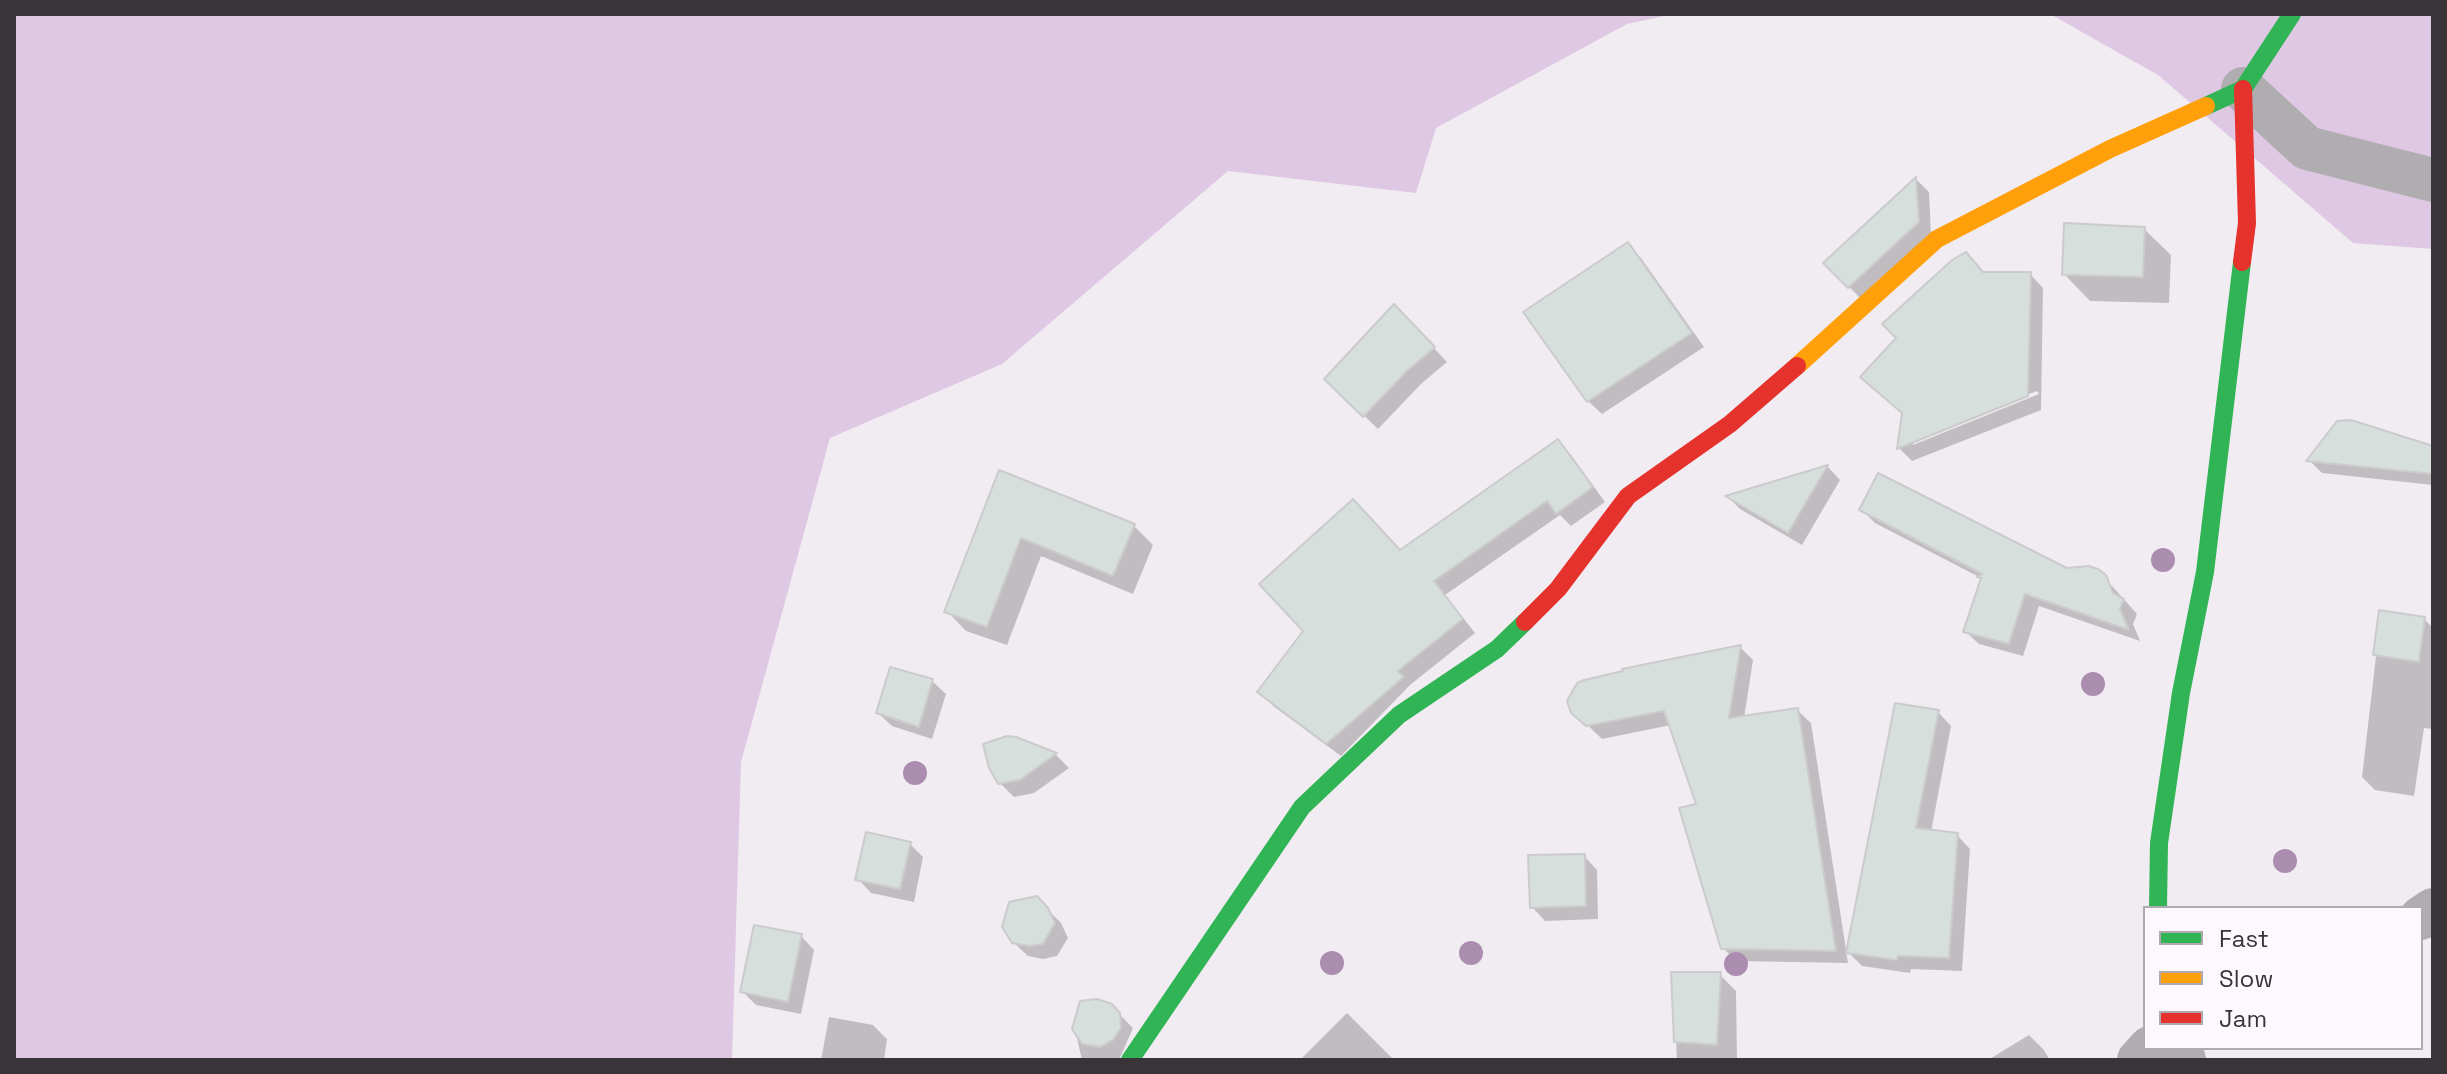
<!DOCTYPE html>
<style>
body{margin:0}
#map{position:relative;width:2447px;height:1074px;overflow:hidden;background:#f1ecf1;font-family:"Space Grotesk",sans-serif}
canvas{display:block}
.frame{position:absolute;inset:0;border:16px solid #383438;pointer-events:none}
.legend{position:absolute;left:2143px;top:906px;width:280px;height:144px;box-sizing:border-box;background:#fdf8fe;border:2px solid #aeaaaf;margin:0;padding:10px 14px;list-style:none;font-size:24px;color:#383438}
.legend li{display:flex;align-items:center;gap:16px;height:40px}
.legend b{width:40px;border:2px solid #aeaaaf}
</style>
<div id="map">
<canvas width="2447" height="1074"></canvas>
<div class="frame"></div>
<ul class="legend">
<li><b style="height:10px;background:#30b455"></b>Fast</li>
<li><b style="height:10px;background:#ff9f0a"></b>Slow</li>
<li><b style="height:10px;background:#e5322d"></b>Jam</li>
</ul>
</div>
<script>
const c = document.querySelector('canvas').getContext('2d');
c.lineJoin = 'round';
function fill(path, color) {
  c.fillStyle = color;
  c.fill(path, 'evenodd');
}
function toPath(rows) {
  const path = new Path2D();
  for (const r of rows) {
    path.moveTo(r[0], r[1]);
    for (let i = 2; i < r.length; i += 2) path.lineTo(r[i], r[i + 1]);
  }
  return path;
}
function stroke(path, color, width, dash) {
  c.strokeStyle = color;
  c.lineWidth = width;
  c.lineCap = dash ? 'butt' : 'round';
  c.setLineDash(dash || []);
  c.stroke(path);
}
fill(toPath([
 [14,14,1673,14,1627,24,1436,128,1416,193,1228,171,1002,364,830,438,741,762,732,1060,14,1060],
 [2050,14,2433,14,2433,249,2353,243,2158,75]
]), '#dfc8e3');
fill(toPath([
 [1916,179,1929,192,1931,236,1862,300,1826,263],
 [2144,229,2171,255,2169,303,2090,301,2064,274],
 [1627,244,1641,258,1704,347,1602,414,1588,401],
 [1984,274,2030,274,2043,288,2041,410,1912,461,1899,448,1904,414,1898,338],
 [2037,391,2039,394,1913,445,1913,440],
 [1408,320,1447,362,1421,384,1378,429,1326,379],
 [1557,442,1571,455,1605,502,1571,526,1560,515,1445,595,1475,633,1410,685,1341,756,1273,706,1260,692,1400,552],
 [2433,448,2433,485,2322,473,2309,460],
 [1828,467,1840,480,1802,545,1740,509,1728,497],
 [1000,472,1134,526,1153,545,1133,594,1041,556,1007,645,966,631,947,611],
 [1862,510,2066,571,2104,577,2137,614,2133,624,2140,641,2039,606,2023,656,1979,644,1965,631,1983,579,1875,523],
 [2381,613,2424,619,2433,628,2433,729,2424,728,2414,796,2375,790,2362,777],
 [1740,647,1753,660,1744,718,1797,710,1811,723,1848,963,1736,961,1723,948,1699,806,1671,725,1602,739,1573,711],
 [932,681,946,694,932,739,892,726,878,713],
 [1938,712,1951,726,1931,832,1957,835,1970,849,1962,971,1911,969,1910,973,1862,966,1849,953],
 [1015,739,1056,755,1069,768,1034,793,1014,797,1000,783],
 [910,844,923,857,914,902,871,893,858,879],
 [1584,856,1597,870,1598,919,1545,921,1532,907],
 [1036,898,1061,923,1068,938,1057,956,1043,959,1028,956,1013,942],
 [801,936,814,950,801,1014,756,1005,742,991],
 [1673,974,1719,974,1736,991,1737,1060,1677,1060],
 [1347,1013,1394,1060,1300,1060],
 [1119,1014,1133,1028,1119,1060,1082,1060,1074,1025],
 [829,1017,873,1025,887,1039,884,1060,821,1060],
 [2029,1035,2043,1049,2050,1060,1988,1060]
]), '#0003');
const building = toPath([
 [1916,177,1919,222,1848,288,1823,263,1916,177],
 [2064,223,2145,227,2143,277,2062,275,2064,223],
 [1628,242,1692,333,1587,402,1523,312,1628,242],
 [1966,252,1983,272,2031,272,2028,396,1897,449,1902,413,1860,377,1896,338,1882,324,1952,260,1966,252],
 [1394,304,1435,347,1407,371,1363,417,1324,379,1394,304],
 [2351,420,2433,446,2433,474,2306,461,2337,421,2351,420],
 [1558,439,1593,487,1556,514,1547,501,1434,581,1463,619,1398,671,1404,677,1326,744,1257,692,1303,631,1259,584,1353,499,1400,550,1558,439],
 [1828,465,1788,533,1725,496,1828,465],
 [999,470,1135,524,1113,576,1021,538,987,627,944,612,999,470],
 [1878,473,2067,568,2089,566,2098,569,2106,575,2113,593,2124,599,2120,609,2129,630,2025,594,2009,644,1963,632,1981,578,1977,577,1982,574,1859,510,1878,473],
 [2379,610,2425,617,2419,662,2373,655,2379,610],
 [1741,645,1729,718,1798,708,1836,951,1721,949,1679,808,1696,804,1664,711,1586,726,1571,713,1567,701,1577,683,1584,680,1623,671,1622,669,1741,645],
 [890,667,933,679,919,727,876,713,890,667],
 [1895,703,1939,710,1916,828,1958,833,1949,958,1898,956,1897,960,1846,953,1895,703],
 [1007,736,1016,737,1057,753,1020,780,998,784,989,768,983,744,1007,736],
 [866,832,911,842,900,889,855,880,866,832],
 [1585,854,1586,906,1530,908,1528,855,1585,854],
 [1037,896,1048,908,1055,923,1043,944,1029,946,1012,943,1002,927,1009,902,1037,896],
 [754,925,802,934,788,1002,740,992,754,925],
 [1671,972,1721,972,1717,1045,1674,1042,1671,972],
 [1097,999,1112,1004,1120,1013,1121,1028,1113,1040,1100,1047,1082,1044,1072,1029,1080,1001,1097,999]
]);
fill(building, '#d6dfdb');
stroke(building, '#cbcacc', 2);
stroke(toPath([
 [2243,89,2307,148,2433,180],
 [2421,918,2433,910],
 [2176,1048,2184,1060],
 [2139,1060,2150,1048]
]), '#afadb0', 44);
stroke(toPath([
 [2206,106,2243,89,2292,14],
 [2158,908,2159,843,2181,693,2205,572,2242,262],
 [1130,1060,1302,807,1399,715,1497,649,1525,622]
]), '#30b455', 18);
stroke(toPath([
 [1797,366,1937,239,2110,149,2206,106]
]), '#ff9f0a', 18);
stroke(toPath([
 [2242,262,2247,223,2243,89],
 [1525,622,1558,589,1628,496,1730,424,1797,366]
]), '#e5322d', 18);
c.fillStyle = '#ab8db0';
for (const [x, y] of [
 [2163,560],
 [2093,684],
 [915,773],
 [2285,861],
 [1471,953],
 [1332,963],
 [1736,964]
]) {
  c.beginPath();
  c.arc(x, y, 12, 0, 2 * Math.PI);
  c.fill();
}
</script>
